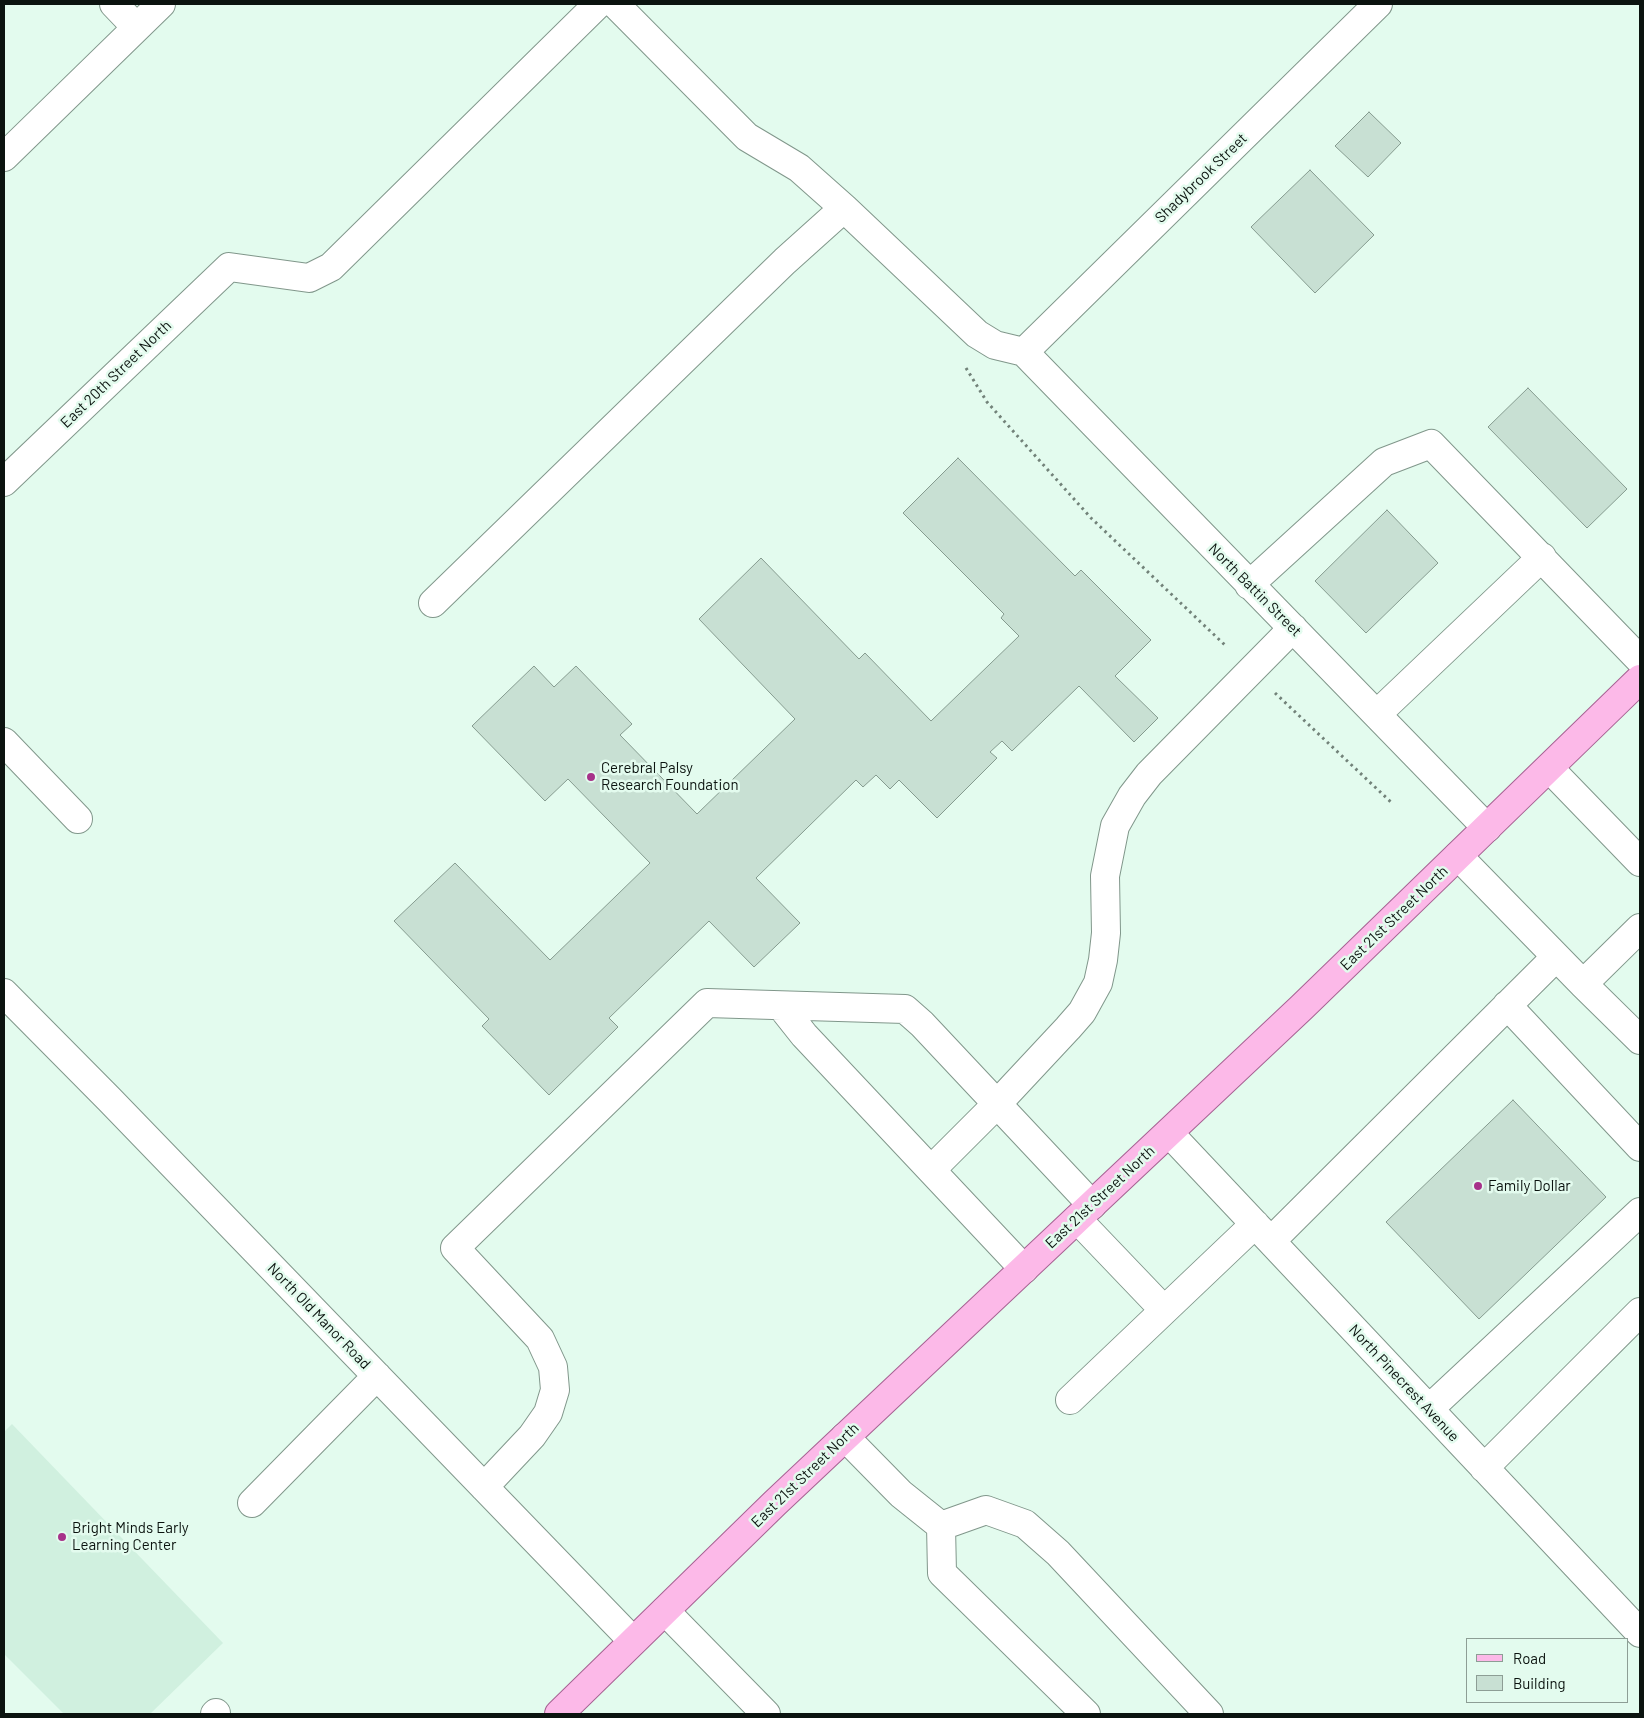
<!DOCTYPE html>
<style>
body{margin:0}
#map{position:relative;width:1644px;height:1718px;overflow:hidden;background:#e3fbee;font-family:Barlow,sans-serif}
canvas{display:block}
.frame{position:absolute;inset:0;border:5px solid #0b130f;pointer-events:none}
.legend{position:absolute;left:1466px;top:1638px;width:162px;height:65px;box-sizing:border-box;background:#e3fbee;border:1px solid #8d9e95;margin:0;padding:6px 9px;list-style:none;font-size:15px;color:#0b130f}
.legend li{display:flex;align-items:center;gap:10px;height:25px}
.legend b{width:25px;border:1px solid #8d9e95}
</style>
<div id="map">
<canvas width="1644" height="1718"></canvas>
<div class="frame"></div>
<ul class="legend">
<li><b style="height:6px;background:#fcb9e8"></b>Road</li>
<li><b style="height:14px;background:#c8e0d3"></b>Building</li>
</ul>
</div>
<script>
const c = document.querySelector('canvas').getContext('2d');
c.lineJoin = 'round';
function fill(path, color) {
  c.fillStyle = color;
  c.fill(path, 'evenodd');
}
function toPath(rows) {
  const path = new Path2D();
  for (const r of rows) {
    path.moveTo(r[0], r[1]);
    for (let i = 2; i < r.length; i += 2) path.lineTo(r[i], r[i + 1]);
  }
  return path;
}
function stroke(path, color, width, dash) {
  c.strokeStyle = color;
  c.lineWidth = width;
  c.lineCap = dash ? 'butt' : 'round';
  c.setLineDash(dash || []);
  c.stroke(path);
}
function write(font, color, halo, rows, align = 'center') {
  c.font = font + ' Barlow,sans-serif';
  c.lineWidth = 5;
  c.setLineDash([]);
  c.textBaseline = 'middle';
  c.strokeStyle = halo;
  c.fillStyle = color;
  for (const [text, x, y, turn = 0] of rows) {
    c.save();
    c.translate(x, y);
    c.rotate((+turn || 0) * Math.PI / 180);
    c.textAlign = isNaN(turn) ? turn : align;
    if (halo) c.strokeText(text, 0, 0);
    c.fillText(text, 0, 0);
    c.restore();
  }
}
fill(toPath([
 [12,1424,223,1643,150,1714,64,1714,4,1654,4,1432]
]), '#d0f0df');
const building = toPath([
 [1369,112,1401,143,1368,177,1335,146,1369,112],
 [1310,170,1374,235,1315,293,1251,227,1310,170],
 [1528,388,1627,489,1587,528,1488,427,1528,388],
 [958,458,1075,576,1081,570,1151,640,1115,676,1158,718,1134,742,1079,686,1012,751,1002,741,990,752,997,758,937,818,899,780,890,789,876,775,863,787,856,780,756,878,800,923,754,967,709,921,609,1018,618,1027,549,1095,482,1026,489,1019,394,921,455,863,550,960,650,863,568,779,545,801,472,726,534,666,554,687,576,666,632,724,620,735,697,814,795,719,699,619,761,558,859,659,865,653,931,721,1019,636,1001,618,1004,614,903,513,958,458],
 [1387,510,1438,563,1366,633,1315,581,1387,510],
 [1513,1100,1606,1197,1479,1319,1386,1222,1513,1100]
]);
fill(building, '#c8e0d3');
stroke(building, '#859b8f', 1);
const minor = toPath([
 [114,4,136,27],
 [615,4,747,137,799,168,844,208,977,334,995,345,1024,352],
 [4,157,161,4],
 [1024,352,1487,828],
 [1024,352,1378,4],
 [4,482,229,267,309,278,331,267,598,4],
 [1249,585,1384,462,1431,444,1640,660],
 [433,603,785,261,844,208],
 [1377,714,1542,557],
 [4,742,78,819],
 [1549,768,1640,862],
 [1458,856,1583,984,1640,928],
 [1583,984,1640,1040],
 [4,993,109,1099,633,1641],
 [1507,1005,1640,1147],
 [781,1006,804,1035,1024,1269],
 [1169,1133,1640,1633],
 [931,1170,997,1104,1068,1028,1082,1012,1098,983,1103,960,1106,933,1105,876,1115,826,1132,796,1149,774,1293,628],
 [1077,1219,1164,1310],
 [1271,1241,1556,957],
 [1070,1400,1255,1224],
 [1429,1409,1640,1212],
 [845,1437,901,1494,941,1526,942,1573,1086,1714],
 [1484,1468,1640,1312],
 [484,1487,532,1436,548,1413,555,1390,553,1367,540,1339,455,1248,707,1003,905,1009,922,1024,1092,1205],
 [252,1503,377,1376],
 [941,1526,986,1510,1025,1524,1058,1553,1209,1714],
 [665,1611,766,1714],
 [215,1714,216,1713]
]);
const major = toPath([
 [559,1714,775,1503,1302,1007,1640,679]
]);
stroke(minor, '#81978b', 30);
stroke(major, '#a66192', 30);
stroke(toPath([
 [966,368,987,402,1091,518,1227,647],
 [1275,693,1393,804]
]), '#728279', 3, [2.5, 4]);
stroke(minor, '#fff', 28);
stroke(major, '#fcb9e8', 28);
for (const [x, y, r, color] of [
 [591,777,5,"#a7328a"],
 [1478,1186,5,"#a7328a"],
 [62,1537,5,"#a7328a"]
]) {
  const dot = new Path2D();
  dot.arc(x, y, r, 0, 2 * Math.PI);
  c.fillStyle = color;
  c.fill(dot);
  stroke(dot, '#e3fbee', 2);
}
write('15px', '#0b130f', '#e3fbee', [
 ["Shadybrook Street",1201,178,-44],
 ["East 20th Street North",116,374,-44],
 ["North Battin Street",1255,590,45],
 ["East 21st Street North",1394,918,-44],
 ["East 21st Street North",1100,1197,-43],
 ["North Old Manor Road",319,1316,46],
 ["North Pinecrest Avenue",1404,1383,47],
 ["East 21st Street North",805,1475,-44]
]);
write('15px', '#0b130f', '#e3fbee', [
 ["Cerebral Palsy",601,768],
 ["Research Foundation",601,785],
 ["Family Dollar",1488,1186],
 ["Bright Minds Early",72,1528],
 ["Learning Center",72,1545]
], 'left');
</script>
